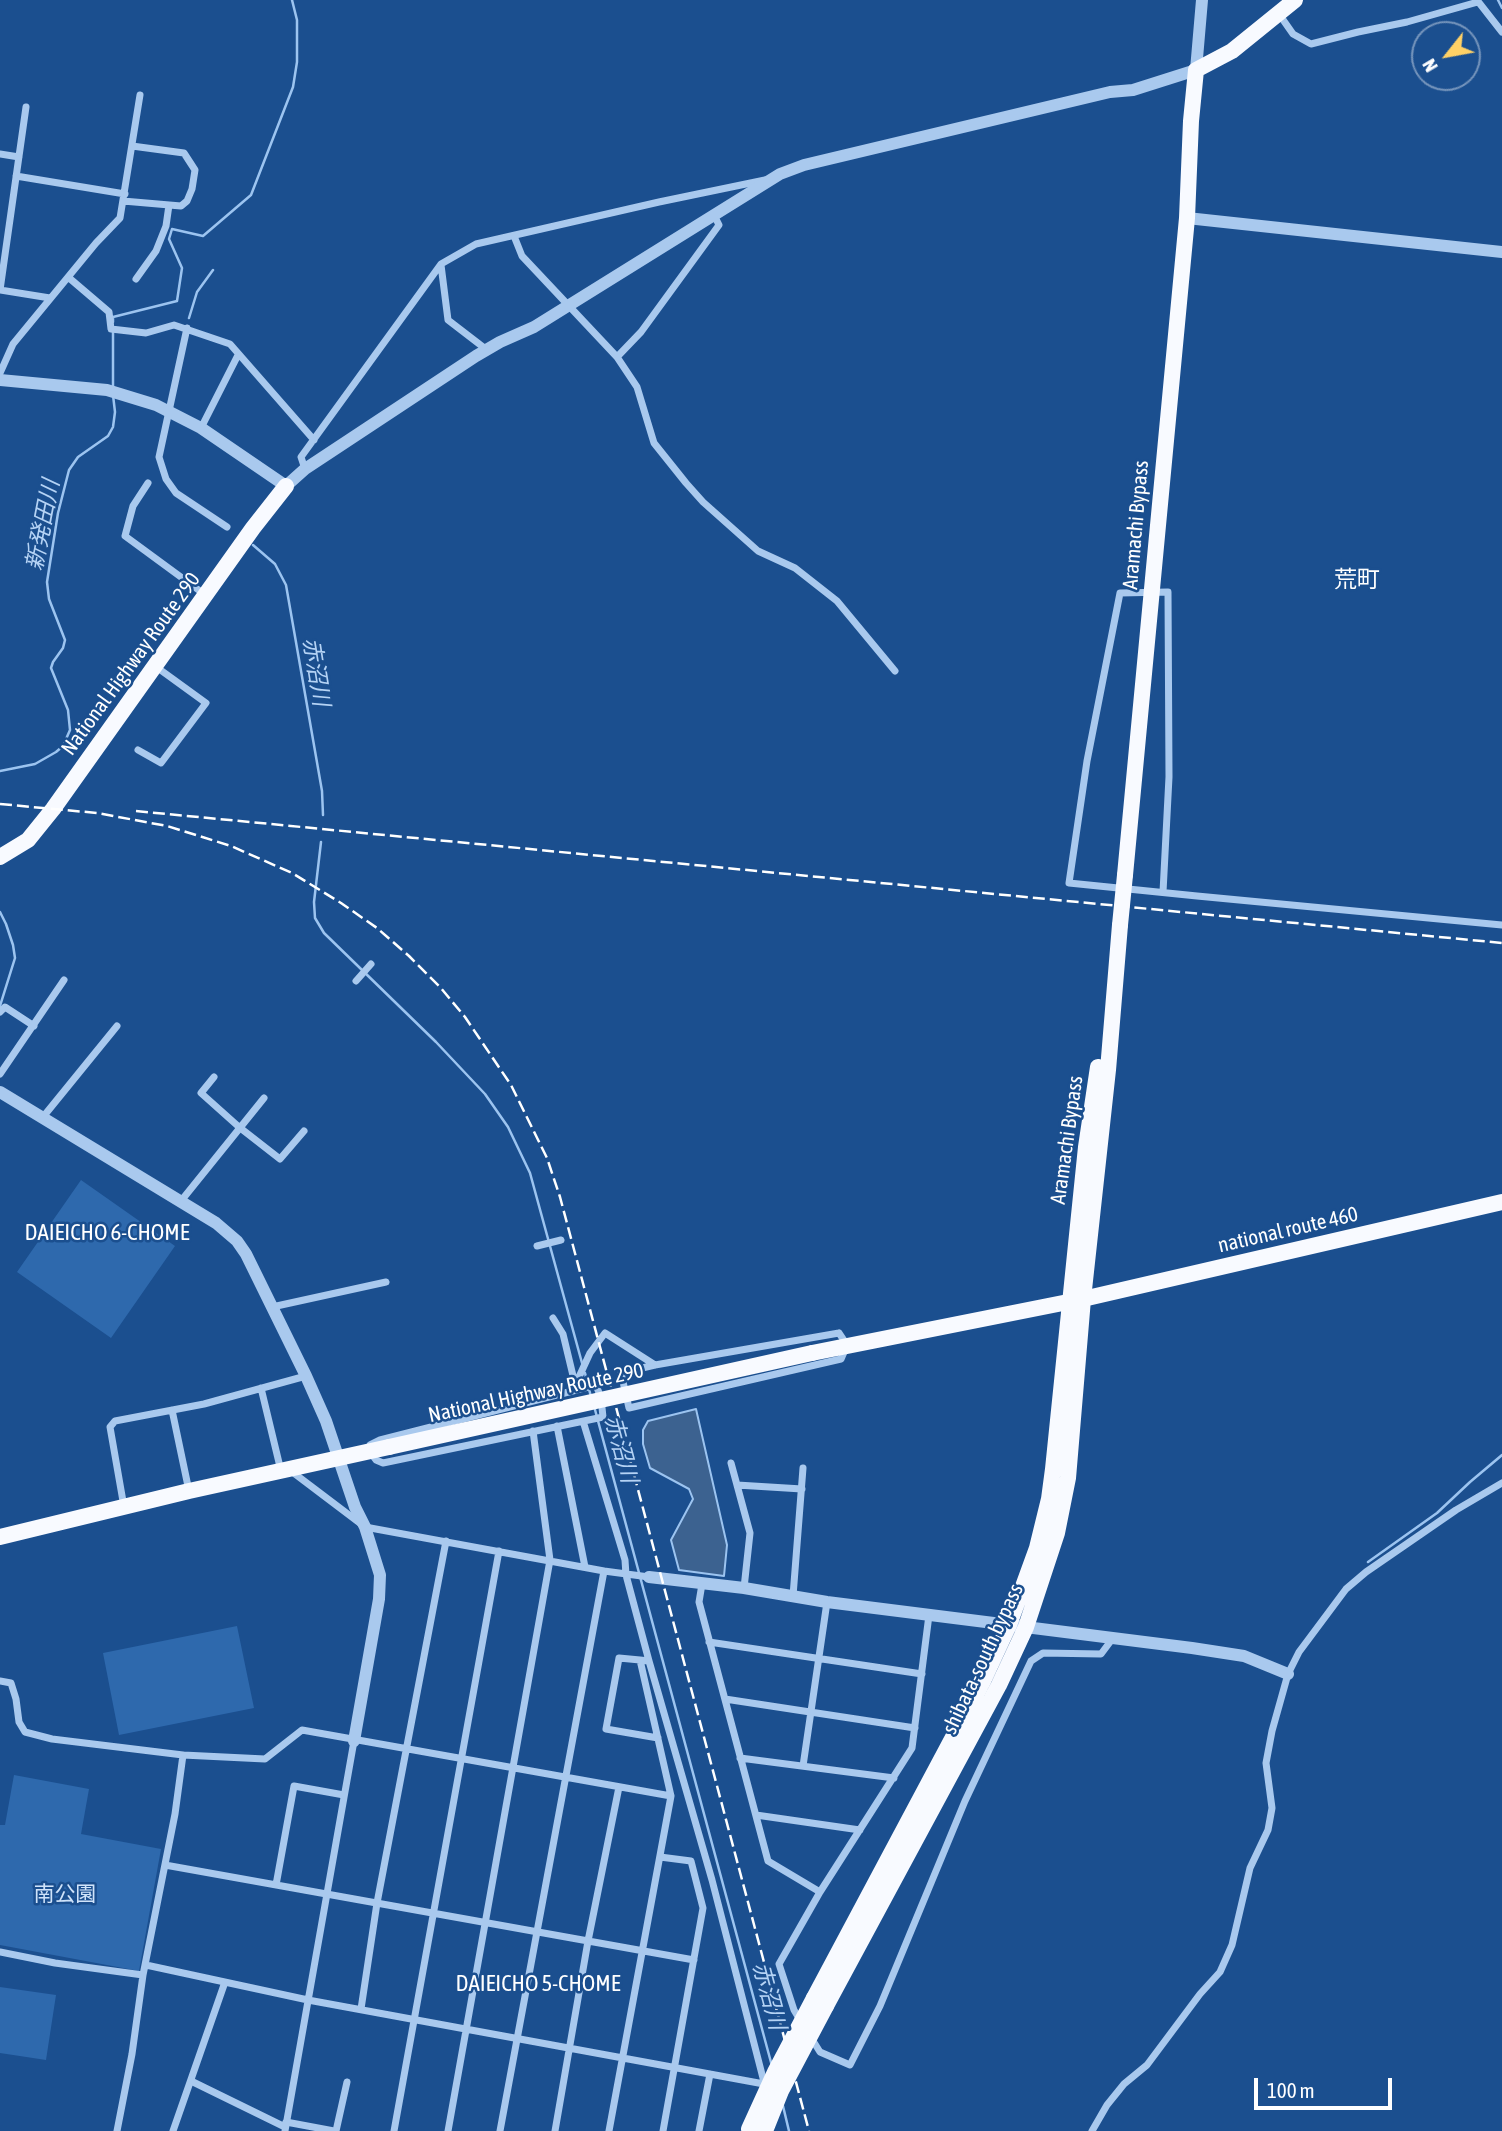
<!DOCTYPE html>
<meta charset="utf-8">
<style>
body{margin:0}
#map{position:relative;width:1502px;height:2131px;overflow:hidden;background:#1b4f8f;font-family:"Asap Condensed",sans-serif}
canvas{display:block}
.north{position:absolute;left:1411px;top:21px;width:70px;height:70px;box-sizing:border-box;background:#1b4f8f;border:2px solid #7695bc;border-radius:50%;rotate:239deg;font-size:19px;font-weight:700;line-height:28px;text-align:center;color:#fff}
.north::after{content:'';display:block;margin:auto;width:24px;height:32px;background:#ffd166;clip-path:polygon(50% 0,100% 100%,50% 72%,0 100%)}
.scale{position:absolute;left:1254px;top:2078px;width:138px;height:32px;box-sizing:border-box;border:4px solid #fff;border-top:0;padding-left:9px;font-size:21px;line-height:24px;white-space:nowrap;color:#fff;-webkit-text-stroke:5px #1b4f8f;paint-order:stroke}
</style>
<div id="map">
<canvas width="1502" height="2131"></canvas>
<div class="north">N</div>
<div class="scale">100 m</div>
</div>
<script>
const c = document.querySelector('canvas').getContext('2d');
c.lineJoin = 'round';
function fill(path, color) {
  c.fillStyle = color;
  c.fill(path, 'evenodd');
}
function toPath(rows) {
  const path = new Path2D();
  for (const r of rows) {
    path.moveTo(r[0], r[1]);
    for (let i = 2; i < r.length; i += 2) path.lineTo(r[i], r[i + 1]);
  }
  return path;
}
function stroke(path, color, width, dash) {
  c.strokeStyle = color;
  c.lineWidth = width;
  c.lineCap = dash ? 'butt' : 'round';
  c.setLineDash(dash || []);
  c.stroke(path);
}
function write(font, color, halo, rows, align = 'center') {
  c.font = font + ' "Asap Condensed","Noto Sans JP",sans-serif';
  c.lineWidth = 5;
  c.setLineDash([]);
  c.textBaseline = 'middle';
  c.strokeStyle = halo;
  c.fillStyle = color;
  for (const [text, x, y, turn = 0] of rows) {
    c.save();
    c.translate(x, y);
    c.rotate((+turn || 0) * Math.PI / 180);
    c.textAlign = isNaN(turn) ? turn : align;
    if (halo) c.strokeText(text, 0, 0);
    c.fillText(text, 0, 0);
    c.restore();
  }
}
fill(toPath([
 [81,1180,175,1246,111,1338,17,1272],
 [237,1626,254,1708,119,1735,103,1653],
 [14,1775,89,1789,81,1834,161,1849,139,1971,0,1945,0,1825,5,1825],
 [0,1987,56,1995,46,2060,0,2053]
]), '#2e69ad');
const water = toPath([
 [696,1409,727,1545,724,1576,679,1570,671,1540,693,1499,689,1489,650,1468,643,1444,643,1430,648,1421,696,1409]
]);
fill(water, '#3c6290');
stroke(water, '#9cc4f0', 2);
stroke(toPath([
 [1498,0,1502,8],
 [189,318,197,292,213,270],
 [113,322,113,317,177,301,182,268,169,239,172,229,203,236,251,195,293,87,297,62,297,20,292,0],
 [113,388,113,332],
 [253,545,275,564,286,585,322,791,323,815],
 [0,771,35,764,56,752,63,746,70,730,68,710,51,668,53,662,63,648,65,640,49,599,47,582,58,513,69,470,78,457,108,436,113,427,115,412,113,395],
 [321,842,314,902,315,918,324,933,436,1042,485,1094,508,1127,530,1173,582,1363],
 [0,912,6,924,13,945,15,958,0,1006],
 [585,1373,591,1397],
 [594,1406,772,2066],
 [1368,1562,1437,1513,1470,1482,1502,1455],
 [783,2106,789,2131]
]), '#9cc4f0', 2.5);
stroke(toPath([
 [1477,0,1502,32],
 [1279,14,1293,34,1311,44,1358,32,1407,22,1478,2],
 [0,154,19,157],
 [16,176,125,194],
 [123,201,181,206,187,201,192,189,195,170,184,153,132,146],
 [514,236,522,256,617,357,637,387,654,443,686,483,703,502,758,551,795,568,837,601,895,671],
 [441,265,448,320,487,350],
 [68,277,109,312,111,329,146,333,174,325,230,344,314,440],
 [136,279,156,251,166,226,169,205],
 [0,290,26,107],
 [0,290,50,298],
 [187,328,159,457,166,479,176,493,227,527],
 [617,357,641,332,719,225,714,215],
 [0,373,13,344,96,243,120,218,140,95],
 [201,428,238,355],
 [305,469,301,457,441,264,476,244,659,202,765,180],
 [148,483,133,506,125,536,204,594],
 [138,750,161,763,206,703,155,666],
 [1163,892,1169,777,1168,592,1120,593,1087,761,1069,883,1197,896,1502,925],
 [356,981,371,964],
 [0,1012,5,1007,34,1026],
 [0,1074,64,980],
 [214,1077,201,1093,239,1127,280,1159,304,1131],
 [43,1117,117,1026],
 [181,1201,264,1098],
 [537,1246,561,1240],
 [272,1307,386,1282],
 [553,1318,563,1334,575,1384],
 [839,1333,847,1345,841,1359,629,1408,621,1373,655,1365,839,1333],
 [596,1385,601,1398,603,1417,383,1463,376,1460,370,1452,370,1445,380,1440,596,1385],
 [261,1388,281,1471],
 [573,1390,590,1353,605,1333,655,1365],
 [172,1410,189,1491],
 [583,1421,625,1560,626,1575,649,1661,712,1880,765,2086],
 [557,1426,585,1567],
 [731,1463,750,1533,744,1588],
 [291,1471,365,1527,604,1571,649,1577],
 [737,1485,802,1489],
 [124,1507,110,1427,115,1421,204,1404,306,1376],
 [702,1584,699,1602,768,1861,820,1892],
 [793,1596,803,1468],
 [709,1642,922,1674],
 [640,1660,619,1658,606,1729,658,1738],
 [0,1681,11,1683,16,1699,19,1722,25,1732,52,1739,183,1755,265,1759,302,1730,671,1796],
 [725,1699,915,1728],
 [740,1758,894,1778],
 [803,1766,827,1602],
 [756,1815,860,1830],
 [660,1857,691,1861,703,1908,663,2131],
 [165,1865,694,1960],
 [276,1885,294,1786,344,1795],
 [0,1952,55,1963,143,1975],
 [146,1965,308,2000,764,2084],
 [361,2009,377,1903,446,1541],
 [800,2020,794,2010,779,1964,820,1892,912,1748,929,1615],
 [810,2036,820,2052,850,2065,880,2006,965,1801,1031,1661,1043,1653,1101,1654,1113,1638],
 [191,2081,285,2127],
 [286,2122,334,2131],
 [117,2131,132,2054,143,1975,175,1814,183,1755],
 [173,2131,225,1982],
 [285,2131,354,1741],
 [336,2131,347,2082],
 [394,2131,499,1551],
 [448,2131,550,1560,533,1431],
 [500,2131,604,1571],
 [555,2131,588,1941,619,1787],
 [609,2131,671,1796,640,1660,649,1661],
 [699,2131,710,2074],
 [1092,2131,1107,2105,1124,2084,1147,2065,1200,1994,1220,1972,1232,1945,1250,1868,1268,1830,1272,1808,1266,1763,1272,1731,1288,1674,1299,1652,1346,1589,1366,1572,1456,1510,1502,1483]
]), '#a9c9ee', 7);
stroke(toPath([
 [1187,218,1502,252],
 [0,380,107,390,156,405,201,428,286,486,305,469,476,356,500,342,534,327,780,174,804,165,1110,92,1133,90,1196,70,1202,0],
 [0,1092,216,1223,237,1241,246,1254,306,1376,326,1421,355,1507,365,1527,380,1575,379,1599,354,1741],
 [649,1577,744,1588,827,1602,1192,1648,1244,1656,1288,1674]
]), '#a9c9ee', 12);
stroke(toPath([
 [0,857,28,840,53,809,253,528,286,486],
 [1125,875,1187,218,1191,121,1196,70,1232,51,1295,0],
 [812,1353,1083,1299,1502,1202],
 [0,1537,189,1491,389,1447],
 [814,1998,984,1679,1009,1625,1037,1548,1049,1499,1053,1469,1086,1147,1098,1067],
 [826,2006,999,1685,1026,1627,1057,1533,1068,1478,1083,1299,1108,1070,1120,925]
]), '#f8faff', 16);
stroke(toPath([
 [0,804,97,813,167,826,231,846,292,873,341,903,377,928,409,956,440,987,465,1017,511,1085,547,1158,560,1197,809,2131],
 [136,811,1502,943]
]), '#fff', 2.5, [12, 5]);
stroke(toPath([
 [1120,925,1125,875],
 [389,1447,812,1353],
 [749,2129,775,2072,814,1998],
 [765,2131,781,2091,826,2006]
]), '#f8faff', 16);
write('21px', '#fff', '#1b4f8f', [
 ["Aramachi Bypass",1136,525,-85],
 ["National Highway Route 290",131,664,-54],
 ["Aramachi Bypass",1067,1140,-82],
 ["national route 460",1288,1230,-13],
 ["National Highway Route 290",536,1393,-12],
 ["shibata-south bypass",983,1659,-65]
]);
write('21px', '#cfe3fa', '#1b4f8f', [
 ["南公園",65,1894]
]);
write('italic 23px', '#b5d3f5', '#1b4f8f', [
 ["新発田川",43,525,-79],
 ["赤沼川",316,672,81],
 ["赤沼川",621,1449,75],
 ["赤沼川",769,1996,75]
]);
write('23px', '#fff', '#1b4f8f', [
 ["荒町",1357,580],
 ["DAIEICHO 6-CHOME",107,1233],
 ["DAIEICHO 5-CHOME",538,1984]
]);
</script>
